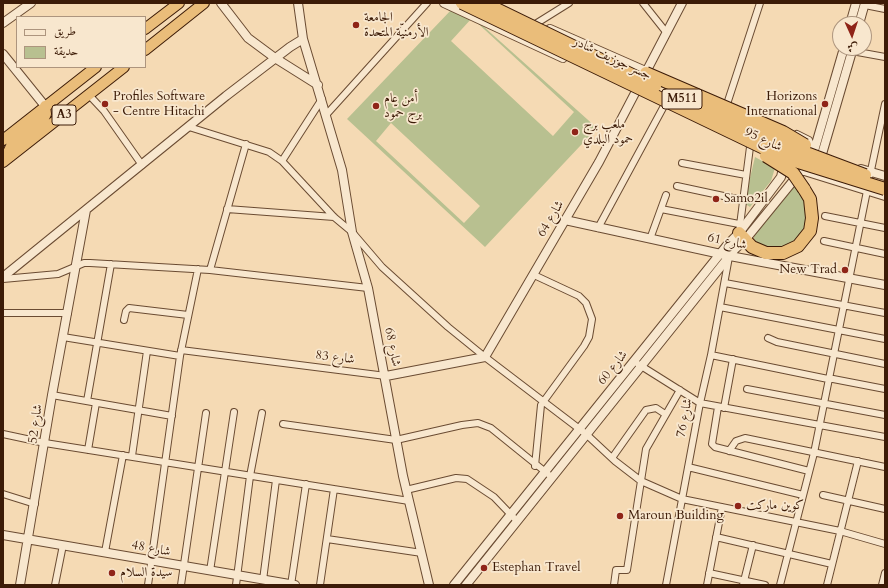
<!DOCTYPE html>
<meta charset="utf-8">
<style>
body{margin:0}
#map{position:relative;width:888px;height:588px;overflow:hidden;background:#f5dab4;font-family:Cardo,Amiri,serif}
canvas{display:block}
.frame{position:absolute;inset:0;border:4px solid #3c1b07;pointer-events:none}
.legend{position:absolute;left:16px;top:16px;width:130px;height:52px;box-sizing:border-box;background:#f8e7ce;border:1px solid #ad957e;margin:0;padding:5px 7px;list-style:none;font-size:12px;color:#3c1b07}
.legend li{display:flex;align-items:center;gap:8px;height:20px}
.legend b{width:20px;border:1px solid #ad957e}
.north{position:absolute;left:832px;top:16px;width:40px;height:40px;box-sizing:border-box;background:#f8e7ce;border:1px solid #ad957e;border-radius:50%;rotate:177deg;font-size:11px;font-weight:700;line-height:16px;text-align:center;color:#3c1b07}
.north::after{content:'';display:block;margin:auto;width:14px;height:18px;background:#8f2418;clip-path:polygon(50% 0,100% 100%,50% 72%,0 100%)}
</style>
<div id="map">
<canvas width="888" height="588"></canvas>
<div class="frame"></div>
<ul class="legend">
<li><b style="height:5px;background:#f8e7ce"></b>طريق</li>
<li><b style="height:11px;background:#b8c090"></b>حديقة</li>
</ul>
<div class="north">ش</div>
</div>
<script>
const c = document.querySelector('canvas').getContext('2d');
c.lineJoin = 'round';
function fill(path, color) {
  c.fillStyle = color;
  c.fill(path, 'evenodd');
}
function toPath(rows) {
  const path = new Path2D();
  for (const r of rows) {
    path.moveTo(r[0], r[1]);
    for (let i = 2; i < r.length; i += 2) path.lineTo(r[i], r[i + 1]);
  }
  return path;
}
function stroke(path, color, width, dash) {
  c.strokeStyle = color;
  c.lineWidth = width;
  c.lineCap = dash ? 'butt' : 'round';
  c.setLineDash(dash || []);
  c.stroke(path);
}
function write(font, color, halo, rows, align = 'center') {
  c.font = font + ' Cardo,Amiri,serif';
  c.lineWidth = 3.5;
  c.setLineDash([]);
  c.textBaseline = 'middle';
  c.strokeStyle = halo;
  c.fillStyle = color;
  for (const [text, x, y, turn = 0] of rows) {
    c.save();
    c.translate(x, y);
    c.rotate((+turn || 0) * Math.PI / 180);
    c.textAlign = isNaN(turn) ? turn : align;
    if (halo) c.strokeText(text, 0, 0);
    c.fillText(text, 0, 0);
    c.restore();
  }
}
fill(toPath([
 [452,9,473,17,597,128,485,247,347,119],
 [472,18,574,112,553,136,451,41],
 [391,123,480,206,464,223,376,141],
 [755,157,775,168,771,181,750,207,744,203],
 [796,183,806,200,806,222,802,233,795,240,785,246,771,248,759,245,754,239,754,235]
]), '#b8c090');
const minor = toPath([
 [643,3,666,32],
 [865,5,885,9],
 [537,23,569,3],
 [852,51,885,57],
 [89,95,104,111,142,165],
 [727,104,760,3],
 [326,115,427,3],
 [189,127,269,152,282,161,334,217,352,232,382,267,448,327,485,357,586,434,615,461,641,481,682,499,840,531,885,544],
 [797,134,809,140,814,151],
 [282,161,322,99],
 [682,163,746,175],
 [870,175,885,104],
 [677,186,742,200],
 [227,209,334,217],
 [661,209,739,224],
 [825,216,885,228],
 [598,228,664,106],
 [739,233,750,147],
 [650,239,666,195],
 [824,241,885,254],
 [210,270,246,144],
 [534,275,579,296,586,303,592,319,589,337,584,346,541,405,535,466],
 [3,279,58,274,84,263,90,263,210,270,368,288],
 [725,283,885,313],
 [720,307,885,339],
 [3,313,68,313],
 [124,320,126,311,129,308,188,315],
 [63,337,180,356],
 [768,338,777,342,885,364],
 [181,350,386,376],
 [711,355,828,379],
 [638,364,700,403,885,437],
 [828,378,885,389],
 [747,389,885,415],
 [52,395,172,416],
 [87,401,111,264],
 [718,407,712,444,715,447,809,471],
 [724,408,733,359],
 [283,424,396,440,462,425,478,423,491,428,548,474],
 [3,434,45,443,409,501],
 [88,450,96,403],
 [729,451,736,441,745,438,885,467],
 [132,456,147,351],
 [612,458,646,410,656,408,665,414],
 [688,467,803,495],
 [406,490,456,478,467,479,494,497,517,521],
 [3,494,35,504],
 [823,495,885,509],
 [716,537,832,564],
 [327,539,422,553],
 [105,552,123,455],
 [210,571,234,412],
 [709,573,765,585],
 [263,580,276,480],
 [55,585,63,545],
 [148,585,180,356,198,269],
 [181,585,206,413],
 [236,585,250,476,262,413],
 [291,585,306,484],
 [320,585,334,489],
 [614,585,616,570,627,570,646,449,680,390],
 [666,585,700,403,711,355,729,257],
 [707,585,722,507],
 [743,585,753,545],
 [780,585,814,453,868,186],
 [827,585,858,461],
 [882,585,885,573]
]);
const tertiary = toPath([
 [221,3,248,38,275,58,318,85],
 [298,3,303,39,342,170,352,232,368,288,403,476,429,585],
 [444,3,563,58],
 [3,23,31,3],
 [850,24,856,3],
 [859,24,865,3],
 [550,29,650,73],
 [3,54,45,106],
 [814,151,844,48],
 [822,154,853,48],
 [798,169,885,196],
 [861,169,885,176],
 [565,220,730,256,885,285],
 [3,277,226,96,290,47,303,39],
 [386,376,485,357,599,162,682,3],
 [3,535,295,585],
 [20,585,52,395,86,210],
 [454,585,728,244,739,233,781,177,784,163],
 [466,585,735,249,745,240,802,170]
]);
const trunk = toPath([
 [145,29,179,3],
 [145,50,204,3],
 [3,140,96,67],
 [5,159,11,146,44,118,46,114,45,106],
 [3,162,124,67]
]);
const motorway = toPath([
 [739,233,752,247,766,253,783,253,798,246,810,231,812,218,810,199,804,189]
]);
stroke(minor, '#6a4b32', 8);
stroke(tertiary, '#6a4b32', 10);
stroke(trunk, '#3c1b07', 12);
stroke(motorway, '#3c1b07', 14);
stroke(minor, '#f8e7ce', 6);
stroke(tertiary, '#f8e7ce', 8);
stroke(trunk, '#eabd7a', 10);
stroke(motorway, '#eabd7a', 12);
const motorwayBridge = toPath([
 [462,3,768,150,792,160,885,189],
 [484,3,655,86],
 [646,73,783,132,805,145],
 [679,98,780,143,865,175],
 [766,156,793,173,804,189]
]);
stroke(motorwayBridge, '#3c1b07', 14, []);
stroke(motorwayBridge, '#eabd7a', 12);
for (const [x, y, r, color] of [
 [356,25,4,"#8f2418"],
 [105,104,4,"#8f2418"],
 [825,104,4,"#8f2418"],
 [376,106,4,"#8f2418"],
 [575,132,4,"#8f2418"],
 [716,199,4,"#8f2418"],
 [845,270,4,"#8f2418"],
 [738,506,4,"#8f2418"],
 [620,516,4,"#8f2418"],
 [484,568,4,"#8f2418"],
 [112,573,4,"#8f2418"]
]) {
  const dot = new Path2D();
  dot.arc(x, y, r, 0, 2 * Math.PI);
  c.fillStyle = color;
  c.fill(dot);
  stroke(dot, '#f8e7ce', 1.5);
}
for (const [x, y, w] of [
 [682,99,40],
 [64,115,24]
]) {
  const box = new Path2D();
  box.roundRect(x - w / 2, y - 10, w, 20, 3);
  c.fillStyle = '#f8e7ce';
  c.fill(box);
  stroke(box, '#3c1b07', 1);
}
write('bold 12px', '#3c1b07', null, [
 ["M511",682,99],
 ["A3",64,115]
]);
write('13px', '#3c1b07', '#f8e7ce', [
 ["الجامعة",364,18],
 ["الأرمنيّة المتحدة",364,33],
 ["Profiles Software",113,97],
 ["- Centre Hitachi",113,112],
 ["Horizons",817,97,"right"],
 ["International",817,112,"right"],
 ["أمن عام",384,99],
 ["برج حمّود",384,114],
 ["ملعب برج",583,125],
 ["حمود البلدي",583,140],
 ["Samo2il",724,199],
 ["New Trad",837,270,"right"],
 ["كوين ماركت",746,506],
 ["Maroun Building",628,516],
 ["Estephan Travel",492,568],
 ["سيدة السلام",120,573]
], 'left');
write('13px', '#3c1b07', '#f8e7ce', [
 ["جسر جوزيف شادر",612,59,25],
 ["شارع 95",763,140,25],
 ["شارع 64",551,219,-59],
 ["شارع 61",727,242,12],
 ["شارع 68",392,347,79],
 ["شارع 83",335,358,7],
 ["شارع 60",613,368,-51],
 ["شارع 76",685,418,-79],
 ["شارع 52",36,424,-82],
 ["شارع 48",151,549,11]
]);
</script>
